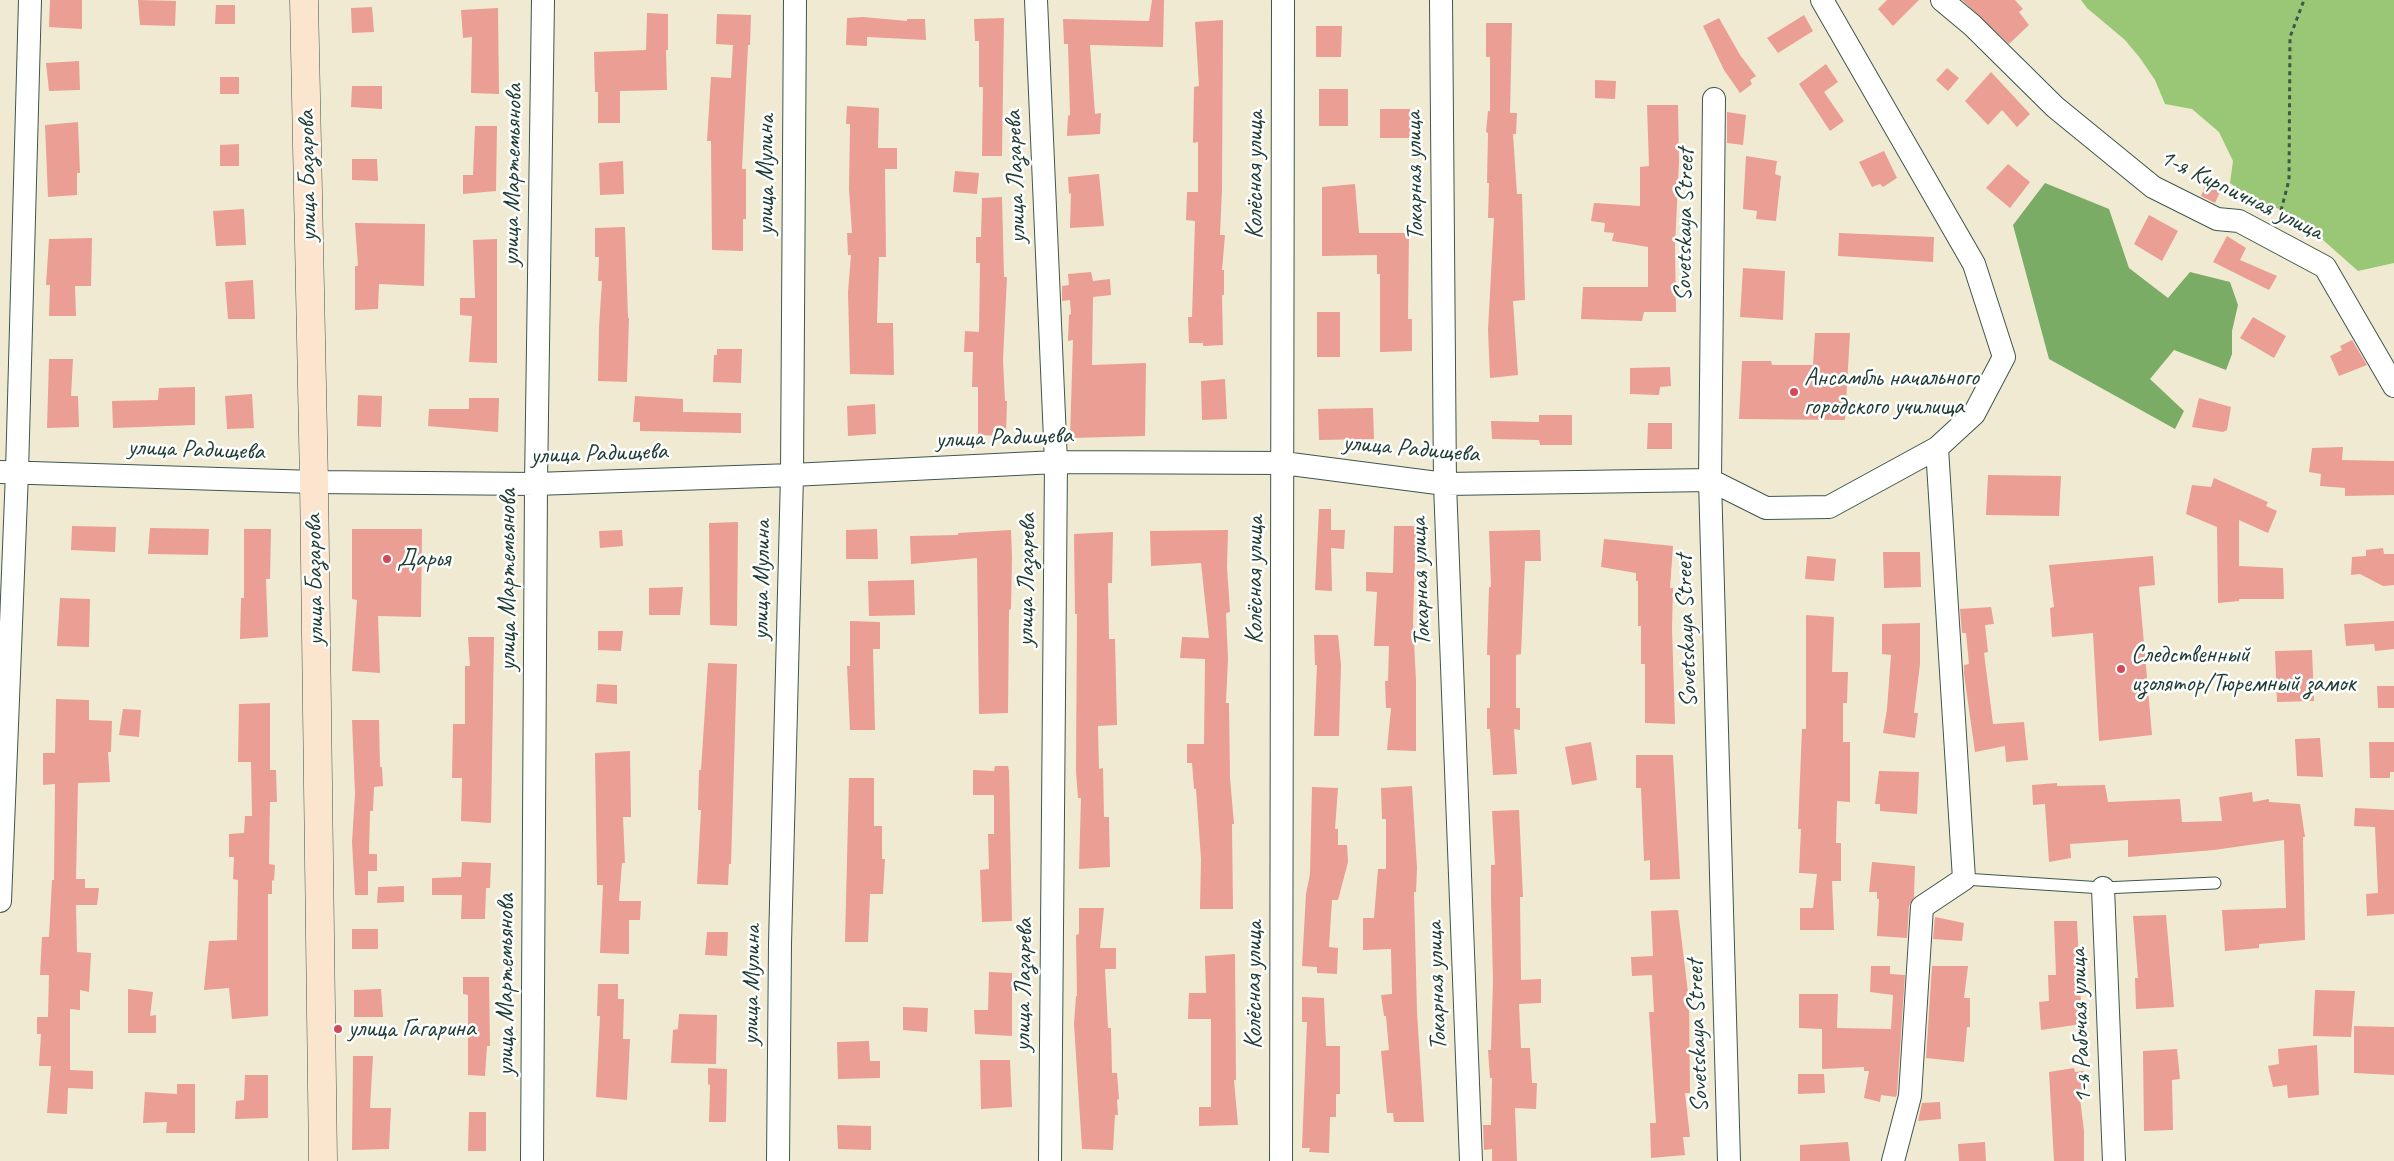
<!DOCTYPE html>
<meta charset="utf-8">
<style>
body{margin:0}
canvas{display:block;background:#f0ead2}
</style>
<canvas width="2394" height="1161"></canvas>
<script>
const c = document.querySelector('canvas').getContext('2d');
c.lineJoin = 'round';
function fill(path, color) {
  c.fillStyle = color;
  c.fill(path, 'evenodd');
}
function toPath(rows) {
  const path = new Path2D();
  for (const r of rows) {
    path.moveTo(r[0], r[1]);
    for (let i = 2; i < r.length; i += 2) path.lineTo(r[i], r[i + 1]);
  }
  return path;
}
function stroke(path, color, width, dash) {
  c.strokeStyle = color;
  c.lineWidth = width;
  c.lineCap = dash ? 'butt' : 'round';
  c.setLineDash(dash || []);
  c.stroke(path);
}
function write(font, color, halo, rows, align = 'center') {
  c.font = font + ' Caveat,sans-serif';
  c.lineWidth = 5;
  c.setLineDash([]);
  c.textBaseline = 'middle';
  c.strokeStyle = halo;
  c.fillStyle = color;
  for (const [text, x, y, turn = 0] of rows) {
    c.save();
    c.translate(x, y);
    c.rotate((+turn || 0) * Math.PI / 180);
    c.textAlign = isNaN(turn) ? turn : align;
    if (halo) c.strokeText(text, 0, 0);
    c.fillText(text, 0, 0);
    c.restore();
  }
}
fill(toPath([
 [2081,0,2394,0,2394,263,2358,271,2296,216,2250,197,2230,183,2233,161,2219,132,2192,109,2165,104,2155,80,2140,58,2125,40,2087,8]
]), '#99c775');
fill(toPath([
 [2045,183,2109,209,2129,268,2168,298,2190,272,2230,282,2238,305,2232,331,2232,354,2226,370,2174,350,2150,379,2184,411,2175,429,2049,359,2013,225]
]), '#7aac66');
fill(toPath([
 [50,0,82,0,82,29,49,27],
 [138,0,176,1,175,26,140,25],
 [1152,0,1164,0,1163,47,1090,45,1095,114,1101,113,1100,134,1067,136,1068,116,1070,115,1068,44,1064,44,1063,19,1149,21],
 [1887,0,1919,0,1893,26,1878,9],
 [1962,0,2015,0,2023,9,2019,12,2029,25,2009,44],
 [216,5,235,5,235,24,215,24],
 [372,7,374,32,352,33,351,8],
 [498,8,499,94,471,93,472,37,463,38,461,10],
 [647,13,668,14,668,50,666,50,667,90,620,91,620,123,598,123,598,92,595,92,594,52,646,50],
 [717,14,751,15,750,45,748,45,742,169,746,169,746,219,743,219,743,251,712,250,711,141,707,141,711,77,731,78,733,45,716,44],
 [1804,15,1813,31,1778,53,1767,38],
 [863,17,907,21,907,19,925,19,926,40,867,37,867,46,846,45,847,18],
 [1004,18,1002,156,982,156,983,87,979,87,979,41,975,41,974,19],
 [1719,18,1740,55,1756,76,1750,80,1752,84,1740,93,1724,70,1703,26],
 [1223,20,1222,189,1220,235,1225,235,1222,270,1224,270,1224,295,1222,295,1223,345,1203,346,1203,343,1189,343,1188,317,1192,317,1195,221,1186,220,1187,192,1198,192,1198,142,1193,143,1194,87,1199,86,1195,22],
 [1486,23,1512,23,1510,113,1517,113,1516,134,1513,134,1517,194,1522,194,1525,300,1513,301,1518,375,1490,378,1488,330,1494,218,1488,218,1489,183,1487,183,1488,133,1486,132,1488,111,1490,111,1490,57,1486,57],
 [1316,26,1342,26,1341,57,1316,57],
 [79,61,80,90,49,91,46,63],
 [1826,64,1838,82,1824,92,1844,121,1830,131,1799,84],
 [1947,68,1959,78,1948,91,1936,80],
 [1991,72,2030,114,2017,127,2002,110,1988,125,1965,101],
 [220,77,239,77,239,94,220,94],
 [1595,80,1616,81,1615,99,1595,98],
 [352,86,382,86,382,109,351,107],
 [1319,89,1348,89,1348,126,1319,126],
 [1647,105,1678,105,1679,161,1675,246,1676,312,1644,312,1642,321,1581,319,1583,287,1648,287,1648,247,1612,241,1614,233,1604,232,1605,223,1591,221,1594,203,1640,206,1640,167,1649,166],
 [847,106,879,108,878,148,897,148,897,169,885,169,886,257,879,257,877,323,893,323,894,375,850,374,848,292,851,255,848,255,847,233,852,233,849,189,850,124,846,124],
 [1380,109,1410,109,1410,138,1380,138],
 [1727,112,1746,115,1743,145,1727,143],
 [78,122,80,173,77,173,77,195,48,197,45,125],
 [475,126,497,126,496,191,463,194,463,175,473,175],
 [239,144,239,166,220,166,220,145],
 [1884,151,1897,178,1883,187,1880,184,1872,187,1859,162],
 [1746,156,1777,161,1775,174,1781,176,1776,221,1756,219,1757,211,1743,209],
 [352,159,377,159,378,181,352,180],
 [623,161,624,194,600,195,599,163],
 [2008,164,2030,182,2010,208,1986,188],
 [955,171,979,173,977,194,953,192],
 [1099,174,1104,226,1070,228,1071,193,1069,194,1068,177],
 [2207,181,2222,187,2215,203,2201,196],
 [1355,184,1359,233,1409,233,1408,319,1412,319,1412,351,1380,352,1380,274,1377,274,1377,255,1322,256,1322,187],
 [1002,197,1004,277,1007,277,1003,360,1005,401,1007,401,1006,436,978,435,978,387,972,387,973,352,964,352,965,331,979,332,980,263,976,263,976,237,981,237,982,198],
 [244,209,246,245,216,246,213,211],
 [2149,215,2178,231,2162,261,2134,244],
 [355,223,425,224,424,286,379,284,378,309,355,310,355,266,358,266],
 [625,227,628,318,629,318,627,382,598,381,599,327,602,281,598,281,599,257,595,257,595,228],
 [1839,233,1934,237,1933,262,1838,256],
 [2227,236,2246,248,2240,260,2277,276,2269,290,2213,262],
 [92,238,91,286,75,286,76,316,49,316,50,285,46,285,49,239],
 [497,239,497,363,469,362,472,316,460,315,460,298,475,298,473,240],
 [1743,268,1785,271,1783,320,1740,317],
 [1091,272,1093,281,1110,279,1111,295,1093,297,1092,365,1146,363,1145,436,1070,438,1073,340,1068,341,1069,315,1071,314,1070,300,1062,301,1062,286,1069,285,1068,274],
 [253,280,255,319,228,319,225,282],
 [1317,312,1340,312,1340,357,1317,357],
 [2253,317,2286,336,2274,358,2240,338],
 [1815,333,1850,333,1845,420,1739,419,1742,361,1771,361,1772,365,1813,365],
 [2352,340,2367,365,2339,376,2330,356,2342,350,2340,346],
 [717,349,742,349,741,383,713,382,714,355,717,355],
 [49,359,73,359,71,396,78,396,79,427,47,428],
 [1670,367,1671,386,1660,387,1659,395,1630,394,1630,368],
 [1225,379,1227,419,1202,420,1201,381],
 [195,387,195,425,113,428,112,401,158,400,159,388],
 [252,394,254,428,227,429,225,396],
 [358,395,382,396,381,427,357,426],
 [635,396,683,399,683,412,741,413,741,433,640,431,640,422,633,422],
 [469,398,499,398,498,432,428,426,429,409,469,409],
 [2199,398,2231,407,2227,430,2223,432,2192,427],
 [875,404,876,434,848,436,847,406],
 [1373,408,1374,439,1319,440,1318,409],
 [1539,415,1572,415,1572,445,1540,445,1539,440,1492,439,1491,421,1539,422],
 [1648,423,1672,423,1672,449,1647,449],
 [2343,447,2342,460,2394,461,2394,495,2345,496,2345,488,2320,486,2321,474,2309,472,2312,448],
 [1988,475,2061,476,2059,516,1986,515],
 [2214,478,2268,502,2266,506,2277,511,2268,533,2239,520,2239,566,2283,568,2284,599,2239,599,2239,601,2218,603,2217,527,2186,514,2192,485,2211,487],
 [1319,509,1331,509,1331,530,1345,530,1344,549,1331,548,1332,591,1315,590],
 [738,522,737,626,710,625,709,523],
 [72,526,116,527,115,552,71,550],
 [1394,526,1416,526,1413,622,1416,681,1416,751,1387,750,1391,708,1386,708,1385,681,1388,681,1389,646,1374,646,1377,592,1366,591,1366,572,1393,573],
 [150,528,209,529,208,555,148,554],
 [244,529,271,529,270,579,266,579,268,637,240,639,241,598,244,598],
 [352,529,422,529,421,617,378,616,380,673,352,671,357,600,352,599],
 [877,529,878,559,846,559,846,530],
 [622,530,623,546,600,548,599,531],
 [1011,530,1012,557,1011,609,1009,610,1008,713,979,714,977,558,911,564,910,536,958,535,958,533],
 [1228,530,1227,567,1230,612,1226,613,1228,659,1226,703,1229,703,1230,778,1234,824,1232,824,1233,909,1200,909,1201,859,1196,789,1194,789,1192,763,1187,763,1187,744,1204,744,1205,659,1180,658,1182,637,1209,638,1201,563,1151,566,1150,531],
 [1540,530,1541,561,1525,561,1521,654,1516,655,1516,708,1520,708,1520,730,1514,729,1517,774,1493,775,1490,729,1487,729,1487,708,1490,708,1490,655,1487,655,1489,587,1491,587,1489,531],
 [1113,532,1112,583,1108,583,1109,639,1115,639,1117,725,1098,726,1099,769,1103,768,1104,817,1109,817,1110,867,1079,869,1081,798,1078,798,1076,771,1077,614,1075,614,1074,534],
 [1604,539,1673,546,1670,588,1673,588,1672,628,1675,724,1645,723,1645,664,1641,664,1641,626,1638,626,1638,581,1636,581,1636,573,1601,567],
 [2383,548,2384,554,2394,554,2394,585,2383,586,2360,574,2351,575,2352,557,2366,556,2366,550],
 [1883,552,1920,552,1921,587,1884,588],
 [1807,556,1836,559,1834,581,1805,579],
 [2153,556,2155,585,2139,587,2152,735,2099,741,2093,633,2052,637,2050,608,2054,607,2049,565],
 [914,580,915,615,869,616,868,581],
 [683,587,680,615,649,615,649,588],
 [60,598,90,599,89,647,57,646],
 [1991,607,1994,624,1985,625,1988,652,1984,653,1993,724,2024,722,2028,760,2006,762,2005,746,1975,752,1964,674,1964,665,1969,664,1966,633,1962,633,1960,609],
 [1806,615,1834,617,1832,672,1848,672,1847,703,1843,703,1843,742,1850,742,1850,802,1837,801,1836,843,1841,843,1841,881,1832,881,1834,930,1800,930,1800,908,1813,908,1817,874,1799,873,1801,829,1798,829,1802,729,1806,729],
 [850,621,880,622,880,649,873,649,875,730,850,730,847,666,850,666],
 [2394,621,2394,649,2375,651,2374,644,2346,646,2344,624],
 [1920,623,1920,664,1914,713,1918,713,1915,738,1883,733,1887,709,1891,655,1882,654,1882,624],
 [598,631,623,631,621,651,598,650],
 [1314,635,1338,635,1341,665,1339,736,1314,736,1317,665,1315,665],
 [468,637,494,637,491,823,461,821,462,778,452,778,453,724,465,724,465,666,470,666],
 [2312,650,2314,701,2277,702,2275,651],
 [708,663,737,664,731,864,729,864,728,885,697,884,701,810,698,810,699,770,701,770],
 [597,684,617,685,617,704,596,702],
 [2377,686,2394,686,2394,708,2378,708],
 [56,699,89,700,89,720,112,721,111,752,108,752,110,782,78,783,76,879,85,879,85,888,99,888,97,905,76,905,77,952,91,953,89,992,80,990,80,1010,70,1009,70,1070,93,1071,93,1089,68,1088,67,1114,47,1113,51,1066,39,1066,41,1034,37,1034,37,1017,48,1017,49,975,40,975,42,937,49,937,52,880,54,880,55,784,43,785,43,753,55,753],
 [270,703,270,770,276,770,277,802,270,802,269,864,275,865,274,881,272,880,272,894,268,894,268,1016,232,1019,229,988,204,990,209,941,237,940,238,880,233,879,234,857,229,857,229,834,244,833,245,816,252,816,251,762,238,762,239,704],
 [123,709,141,710,139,737,119,735],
 [352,720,379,720,380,767,382,767,383,786,374,787,373,811,370,811,369,854,377,854,377,871,368,871,368,895,355,895,352,842,355,794],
 [2320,738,2323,777,2297,776,2295,739],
 [1591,742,1597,780,1572,785,1565,747],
 [2369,742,2394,742,2394,772,2390,772,2390,778,2370,778],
 [630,751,631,817,623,817,625,863,622,863,619,901,641,901,640,920,629,920,629,954,600,953,603,885,597,885,595,753],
 [1636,755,1673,755,1680,879,1650,880,1650,860,1644,861,1641,788,1636,788],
 [995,766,1008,766,1009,771,1012,921,982,922,980,870,989,869,988,834,994,834,994,795,973,795,973,770,994,771],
 [1879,771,1919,772,1917,814,1880,811,1880,804,1875,804],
 [849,778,874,778,874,826,882,826,882,859,885,859,883,894,870,894,868,942,845,942],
 [2057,783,2057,786,2105,785,2108,802,2180,799,2182,822,2222,821,2219,797,2252,792,2253,802,2269,799,2269,802,2300,804,2305,837,2303,837,2305,940,2259,944,2259,948,2225,951,2222,910,2286,908,2284,840,2214,850,2128,857,2128,840,2070,844,2071,858,2049,862,2045,804,2033,805,2032,785],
 [1412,786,1417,868,1416,892,1414,892,1417,1012,1424,1122,1394,1122,1393,1113,1387,1113,1381,1051,1389,1050,1386,1016,1384,1016,1381,995,1392,994,1391,949,1363,950,1363,918,1374,918,1378,869,1386,869,1386,819,1382,819,1381,788],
 [1312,787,1338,788,1335,829,1338,829,1338,845,1347,845,1348,862,1338,900,1332,900,1329,947,1338,948,1337,974,1317,973,1317,967,1302,966,1306,894,1310,874],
 [2355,808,2394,810,2394,914,2367,916,2366,894,2378,893,2375,827,2354,826],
 [1519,810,1523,897,1520,897,1521,980,1541,979,1541,1003,1519,1004,1521,1048,1530,1048,1532,1083,1537,1083,1536,1109,1515,1108,1517,1161,1492,1161,1492,1149,1484,1150,1483,1125,1491,1125,1492,1078,1490,1078,1488,1050,1491,1050,1493,981,1491,898,1491,865,1495,865,1492,811],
 [462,862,491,863,490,888,486,888,485,919,461,919,462,895,432,895,432,878,461,877],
 [1872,862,1915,866,1914,897,1909,906,1907,938,1877,936,1879,899,1877,899,1877,892,1869,892],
 [404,886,404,902,377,903,378,887],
 [1079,908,1104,908,1100,948,1116,948,1116,969,1105,969,1108,1028,1111,1028,1112,1073,1117,1073,1119,1099,1117,1100,1118,1115,1115,1115,1113,1150,1082,1149,1074,1024,1076,996,1077,996,1076,935,1079,934],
 [1678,910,1689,1001,1690,1093,1685,1093,1690,1137,1683,1137,1685,1155,1651,1158,1650,1123,1656,1123,1649,1012,1654,1012,1652,975,1632,976,1631,957,1653,956,1651,911],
 [2166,915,2174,1007,2136,1009,2135,978,2138,978,2133,916],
 [1935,917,1964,923,1962,941,1933,939],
 [2054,921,2077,921,2082,1024,2041,1030,2039,1002,2049,1001,2048,975,2056,975],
 [352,929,378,929,378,949,352,949],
 [707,932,728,932,727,956,705,955],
 [1235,954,1236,1080,1234,1080,1238,1125,1199,1126,1199,1107,1211,1107,1211,1019,1188,1019,1189,993,1206,993,1205,956],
 [1871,966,1890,966,1890,974,1905,975,1897,1094,1896,1097,1881,1095,1880,1102,1864,1098,1869,1071,1864,1071,1864,1067,1822,1069,1822,1029,1799,1028,1799,994,1838,994,1837,1028,1891,1029,1893,995,1870,992],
 [1932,966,1968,966,1964,998,1970,998,1970,1027,1967,1027,1964,1062,1926,1058],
 [989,972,1012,973,1012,1036,975,1034,974,1010,988,1010],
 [463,977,489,977,490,1046,487,1046,485,1076,468,1075,468,995,463,994],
 [598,984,618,984,618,999,624,999,623,1039,630,1039,627,1100,596,1097,600,1016,597,1016],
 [128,989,153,992,150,1016,156,1015,156,1033,128,1033],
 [381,989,383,1017,354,1017,354,990],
 [2315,990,2355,991,2351,1037,2313,1036],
 [1302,997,1324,998,1326,1046,1340,1046,1340,1094,1336,1094,1336,1117,1330,1117,1329,1153,1309,1152,1310,1148,1302,1148,1307,1022,1302,1022],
 [903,1007,928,1008,927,1032,903,1030],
 [679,1014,717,1015,716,1064,671,1063,673,1030,678,1029],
 [2354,1026,2394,1027,2394,1075,2354,1073],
 [869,1041,870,1061,880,1061,880,1078,838,1079,837,1042],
 [2317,1045,2319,1095,2288,1098,2287,1085,2273,1087,2268,1066,2279,1064,2278,1049],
 [2177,1049,2180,1079,2172,1080,2173,1130,2144,1131,2143,1051],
 [353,1056,373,1056,370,1108,391,1108,389,1149,352,1150],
 [980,1060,1010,1060,1012,1107,981,1109],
 [708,1068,727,1069,726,1122,709,1122,710,1085,708,1084],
 [2074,1068,2075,1072,2084,1071,2085,1099,2080,1099,2084,1131,2084,1161,2054,1161,2049,1072],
 [1798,1074,1824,1074,1825,1093,1798,1094],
 [245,1075,268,1075,268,1118,235,1119,236,1101,244,1100],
 [177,1084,195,1084,195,1133,166,1133,167,1122,143,1123,145,1092,177,1094],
 [1940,1102,1941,1119,1918,1121,1922,1103],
 [469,1112,486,1112,486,1151,468,1151],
 [837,1125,871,1126,871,1150,838,1149],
 [1848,1142,1850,1161,1800,1161,1800,1145],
 [1985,1142,1986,1161,1959,1161,1958,1144]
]), '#eb9e93');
const service = toPath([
 [1964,879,2103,888,2215,883]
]);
const minor = toPath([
 [1036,0,1056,462,1050,1161],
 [1441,0,1445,484,1471,1161],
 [1942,0,1972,25,2055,107,2153,187,2217,219,2239,221,2325,267,2394,386],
 [1714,99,1710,480,1729,1161],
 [0,472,314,482,536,484,792,475,1056,462,1283,463,1445,484,1710,480,1766,508,1829,507,1937,448,1974,414,2004,357,1974,264,1822,0],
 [2103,888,2114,1161],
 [0,901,17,472,30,0],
 [532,1161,536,484,543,0],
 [778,1161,780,944,792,475,795,0],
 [1281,1161,1283,0],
 [1893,1161,1910,1096,1922,907,1964,879,1937,448]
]);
const secondary = toPath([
 [304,0,314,482,323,1161]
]);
stroke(service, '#3e574c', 13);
stroke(minor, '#3e574c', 24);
stroke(secondary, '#3e574c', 29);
stroke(toPath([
 [2279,218,2289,180,2290,37,2304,0]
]), '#3e574c', 3, [4, 4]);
stroke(service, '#fff', 11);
stroke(minor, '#fff', 22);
stroke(secondary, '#fbe5cf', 28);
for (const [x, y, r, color] of [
 [1794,392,5,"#d1495b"],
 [387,559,5,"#d1495b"],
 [2121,669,5,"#d1495b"],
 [338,1029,5,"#d1495b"]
]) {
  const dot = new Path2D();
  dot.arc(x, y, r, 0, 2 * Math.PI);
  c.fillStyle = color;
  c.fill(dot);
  stroke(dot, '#fff', 2);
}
write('25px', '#1f3d34', '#fff', [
 ["улица Мартемьянова",513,175,-89],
 ["улица Мулина",766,175,-90],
 ["Колёсная улица",1255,175,-90],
 ["улица Базарова",308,176,-91],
 ["Токарная улица",1415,176,-91],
 ["улица Лазарева",1016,177,-92],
 ["1-я Кирпичная улица",2241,195,26],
 ["Sovetskaya Street",1685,225,-89],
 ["улица Радищева",1004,438,-2],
 ["улица Радищева",1411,449,5],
 ["улица Радищева",196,450,2],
 ["улица Радищева",599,454,-2],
 ["улица Базарова",315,580,-91],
 ["улица Мартемьянова",508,580,-90],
 ["улица Мулина",762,580,-89],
 ["улица Лазарева",1027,580,-89],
 ["Колёсная улица",1255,580,-90],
 ["Токарная улица",1421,582,-92],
 ["Sovetskaya Street",1687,631,-92],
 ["улица Мартемьянова",506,985,-90],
 ["улица Мулина",752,985,-89],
 ["улица Лазарева",1024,985,-89],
 ["Колёсная улица",1254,985,-90],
 ["Токарная улица",1437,986,-92],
 ["1-я Рабочая улица",2081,1026,-92],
 ["Sovetskaya Street",1698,1036,-92]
]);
write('25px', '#1f3d34', '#fff', [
 ["Ансамбль начального",1804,378],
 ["городского училища",1804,407],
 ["Дарья",397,559],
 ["Следственный",2131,655],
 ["изолятор/Тюремный замок",2131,684],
 ["улица Гагарина",348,1029]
], 'left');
</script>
